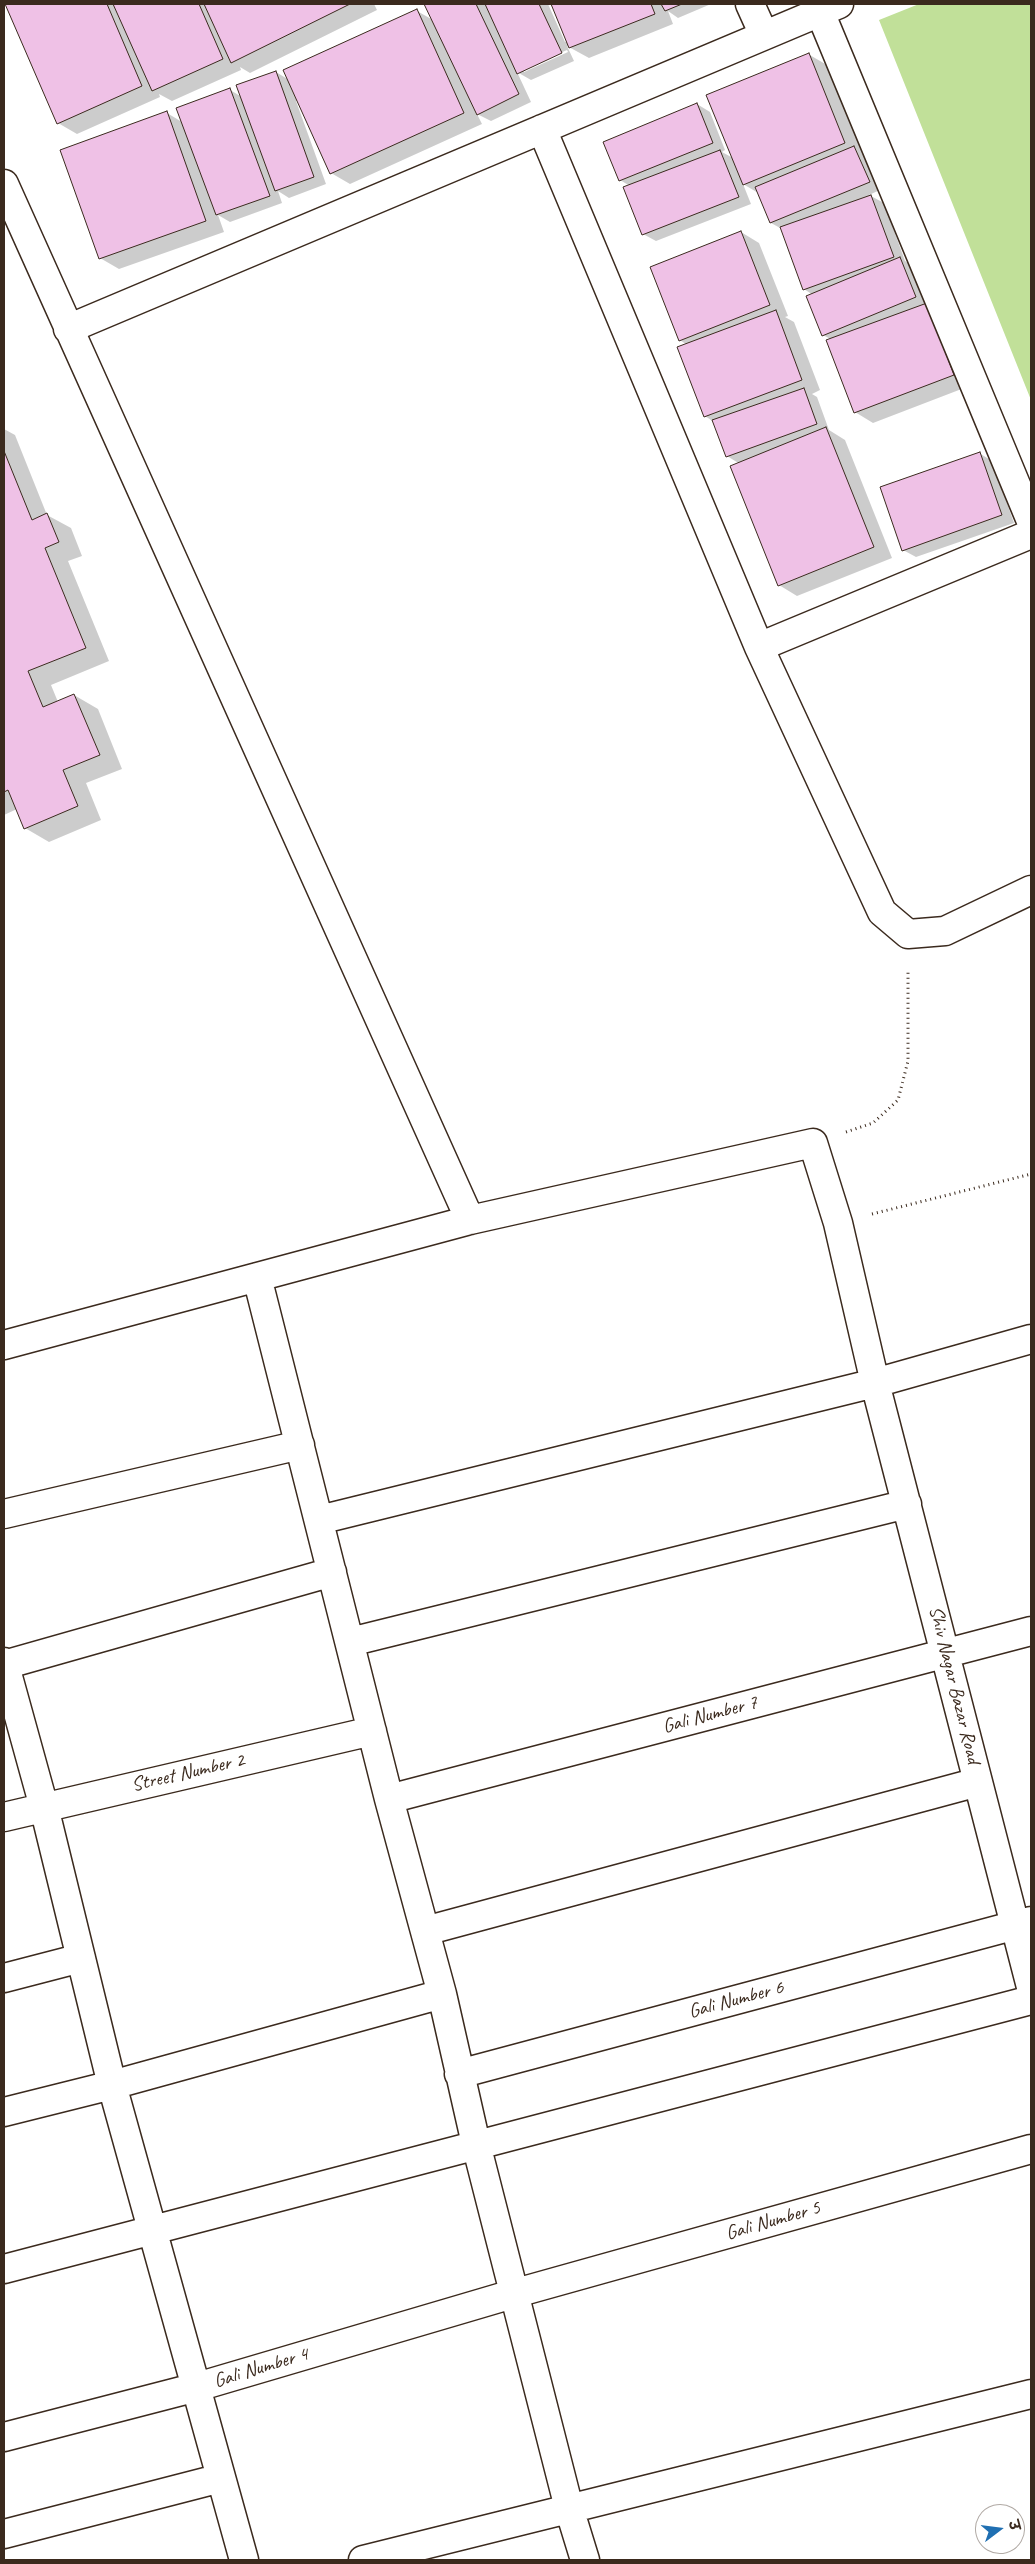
<!DOCTYPE html>
<meta charset="utf-8">
<style>
body{margin:0}
#map{position:relative;width:1035px;height:2564px;overflow:hidden;background:#fff;font-family:Caveat,"Playpen Sans Deva",sans-serif}
canvas{display:block}
.frame{position:absolute;inset:0;border:5px solid #3b2a1e;pointer-events:none}
.north{position:absolute;left:975px;top:2504px;width:50px;height:50px;box-sizing:border-box;background:#fff;border:1px solid #b1aaa5;border-radius:50%;rotate:75deg;font-size:14px;font-weight:700;line-height:20px;text-align:center;color:#3b2a1e}
.north::after{content:'';display:block;margin:auto;width:18px;height:22px;background:#1f6fb2;clip-path:polygon(50% 0,100% 100%,50% 72%,0 100%)}
</style>
<div id="map">
<canvas width="1035" height="2564"></canvas>
<div class="frame"></div>
<div class="north">उ</div>
</div>
<script>
const c = document.querySelector('canvas').getContext('2d');
c.lineJoin = 'round';
function fill(path, color) {
  c.fillStyle = color;
  c.fill(path, 'evenodd');
}
function toPath(rows) {
  const path = new Path2D();
  for (const r of rows) {
    path.moveTo(r[0], r[1]);
    for (let i = 2; i < r.length; i += 2) path.lineTo(r[i], r[i + 1]);
  }
  return path;
}
function stroke(path, color, width, dash) {
  c.strokeStyle = color;
  c.lineWidth = width;
  c.lineCap = dash ? 'butt' : 'round';
  c.setLineDash(dash || []);
  c.stroke(path);
}
function write(font, color, halo, rows, align = 'center') {
  c.font = font + ' Caveat,sans-serif';
  c.lineWidth = 4;
  c.setLineDash([]);
  c.textBaseline = 'middle';
  c.strokeStyle = halo;
  c.fillStyle = color;
  for (const [text, x, y, turn = 0] of rows) {
    c.save();
    c.translate(x, y);
    c.rotate((+turn || 0) * Math.PI / 180);
    c.textAlign = isNaN(turn) ? turn : align;
    if (halo) c.strokeText(text, 0, 0);
    c.fillText(text, 0, 0);
    c.restore();
  }
}
fill(toPath([
 [919,4,1031,4,1031,400,879,20]
]), '#c1e099');
fill(toPath([
 [6,4,374,4,377,10,250,73,240,67,241,70,172,101,159,94,160,97,77,134,58,123],
 [426,4,548,4,565,42,567,41,552,4,711,4,678,18,668,11,673,24,589,58,567,46,574,61,531,80,517,72,531,102,491,121,477,114,482,124,350,184,331,173,298,100,296,101,326,184,289,198,278,191,282,203,230,222,218,215,224,232,119,269,100,258,167,113,182,122,230,90,242,97,276,72,289,80,417,11,433,20],
 [567,50,568,52,524,72,524,69],
 [808,54,827,65,862,152,867,154,882,189,869,195,884,203,905,261,913,266,972,385,873,423,855,412,832,340,823,335,813,295,804,289,782,229,771,223,760,194,743,184,751,204,656,241,643,234,630,186,620,180,697,104,710,112,725,150,722,152,733,158],
 [741,232,759,243,788,316,785,317,794,322,820,390,812,394,817,397,829,430,845,440,892,558,797,596,779,585,740,464,727,456,714,422,705,416,687,345,680,340],
 [4,429,15,435,47,515,71,528,82,556,68,561,109,661,51,685,58,702,74,695,98,709,122,769,86,783,101,820,49,842,25,828,17,809,4,815],
 [979,453,992,461,1014,523,916,557,903,550]
]), '#0003');
const building = toPath([
 [5,4,107,4,142,86,57,124,5,4],
 [113,4,199,4,223,59,152,91,113,4],
 [204,4,350,4,231,63,204,4],
 [424,4,476,4,519,94,477,115,424,4],
 [485,4,539,4,562,53,517,74,485,4],
 [551,4,651,4,655,14,569,48,551,4],
 [661,4,682,4,665,11,661,4],
 [417,9,464,113,330,174,283,70,417,9],
 [809,53,845,143,743,185,706,95,809,53],
 [276,71,314,177,275,191,236,85,276,71],
 [230,88,270,196,216,215,176,108,230,88],
 [697,103,713,143,619,181,603,142,697,103],
 [167,111,206,221,99,259,60,150,167,111],
 [854,146,870,182,770,223,755,187,854,146],
 [720,150,739,197,642,235,623,187,720,150],
 [871,195,894,257,803,290,780,227,871,195],
 [741,231,770,305,679,341,650,267,741,231],
 [900,257,916,297,822,336,806,296,900,257],
 [927,303,954,375,854,413,826,340,927,303],
 [776,310,802,380,704,417,677,347,776,310],
 [804,388,817,424,726,457,712,420,804,388],
 [826,427,874,547,778,586,730,466,826,427],
 [4,451,32,520,47,513,59,542,45,548,86,648,28,671,43,707,74,694,100,755,63,770,78,806,24,829,8,790,4,792,4,451],
 [980,452,1002,515,902,551,880,487,980,452]
]);
fill(building, '#efc1e6');
stroke(building, '#3b2a1e', 1);
const minor = toPath([
 [750,4,764,35],
 [820,12,1031,521],
 [542,129,759,647,882,912,908,934,945,931,1031,890],
 [4,184,470,1220],
 [68,329,839,4],
 [759,647,1031,534],
 [257,1277,389,1799,442,1994,476,2144,569,2508,585,2560],
 [4,1345,470,1220,813,1143,838,1223,875,1383,1031,1987],
 [4,1514,300,1445],
 [319,1520,875,1383,1031,1339],
 [350,1642,907,1504],
 [4,1662,44,1807,112,2085,442,1994],
 [4,1665,332,1572],
 [389,1799,1031,1631],
 [4,1817,372,1731],
 [425,1931,978,1782],
 [4,1978,81,1958],
 [459,2074,1031,1921],
 [4,2112,112,2085,244,2560],
 [4,2269,1031,2000],
 [4,2437,197,2387,516,2293,1031,2149],
 [4,2534,221,2478],
 [363,2560,1031,2394]
]);
stroke(minor, '#3b2a1e', 31);
stroke(toPath([
 [846,1132,873,1123,898,1100,908,1061,908,970],
 [872,1214,1031,1174]
]), '#3b2a1e', 3, [1, 4]);
stroke(minor, '#fff', 28);
write('20px', '#3b2a1e', '#fff', [
 ["Shiv Nagar Bazar Road",954,1685,76],
 ["Gali Number 7",710,1715,-15],
 ["Street Number 2",188,1773,-13],
 ["Gali Number 6",736,2000,-15],
 ["Gali Number 5",773,2221,-16],
 ["Gali Number 4",261,2368,-17]
]);
</script>
